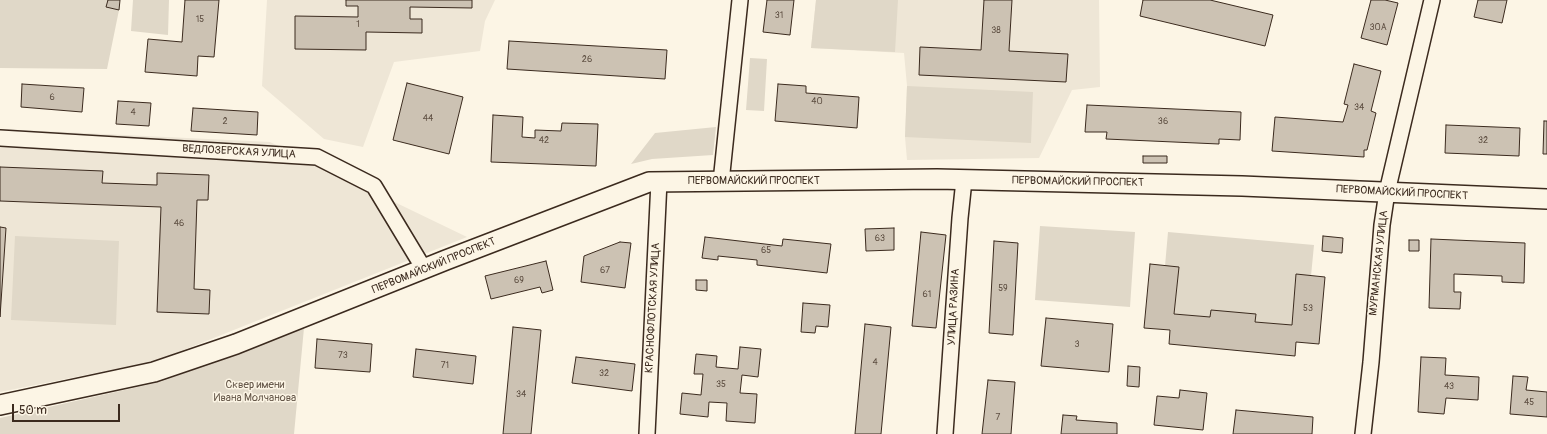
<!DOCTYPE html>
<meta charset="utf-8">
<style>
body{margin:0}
#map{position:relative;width:1547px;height:434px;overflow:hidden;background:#fcf5e5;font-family:Pangolin,sans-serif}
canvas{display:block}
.scale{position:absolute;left:12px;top:404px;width:108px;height:18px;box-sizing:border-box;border:2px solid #3b2a1e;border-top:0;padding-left:5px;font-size:12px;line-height:14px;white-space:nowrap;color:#3b2a1e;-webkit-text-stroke:3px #fcf5e5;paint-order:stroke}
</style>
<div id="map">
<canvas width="1547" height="434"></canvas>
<div class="scale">50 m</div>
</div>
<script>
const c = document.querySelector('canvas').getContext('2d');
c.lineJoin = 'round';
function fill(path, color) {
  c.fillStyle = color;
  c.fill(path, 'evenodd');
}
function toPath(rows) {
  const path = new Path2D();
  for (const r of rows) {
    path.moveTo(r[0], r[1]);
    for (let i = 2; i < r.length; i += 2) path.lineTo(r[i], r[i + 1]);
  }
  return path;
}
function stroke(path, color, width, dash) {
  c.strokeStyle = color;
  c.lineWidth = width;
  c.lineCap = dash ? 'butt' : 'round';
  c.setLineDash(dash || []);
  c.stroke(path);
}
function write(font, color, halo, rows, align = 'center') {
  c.font = font + ' Pangolin,sans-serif';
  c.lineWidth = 3;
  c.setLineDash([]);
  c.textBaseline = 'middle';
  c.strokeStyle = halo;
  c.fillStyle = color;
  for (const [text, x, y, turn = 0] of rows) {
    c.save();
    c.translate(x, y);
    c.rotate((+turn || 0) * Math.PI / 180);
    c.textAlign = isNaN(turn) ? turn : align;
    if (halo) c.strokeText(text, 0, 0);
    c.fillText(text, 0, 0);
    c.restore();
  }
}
fill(toPath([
 [267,0,495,0,485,21,480,51,394,62,363,147,324,139,262,86],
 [816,0,1099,0,1100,87,1072,90,1039,158,907,160,905,137,907,86,904,53,811,48],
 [0,129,270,142,467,237,156,361,0,392]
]), '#eee6d6');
fill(toPath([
 [0,0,108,0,107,7,119,10,107,69,0,68],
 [133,0,169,0,168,35,131,31],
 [816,0,898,0,895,52,811,48],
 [750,58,767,59,764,111,746,110],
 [907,86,1033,92,1031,143,905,137],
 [716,127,713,155,652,159,631,164,655,133],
 [1040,226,1135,232,1130,307,1035,300],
 [1168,232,1314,245,1311,276,1296,275,1292,325,1255,322,1211,310,1210,317,1174,314,1179,267,1165,266],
 [15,236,119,241,116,325,11,320],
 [304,328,294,434,0,434,0,418,160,382]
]), '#e0d8c8');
const building = toPath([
 [108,0,120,0,119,10,106,7,108,0],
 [185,0,219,0,214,57,198,56,197,76,145,72,148,39,182,42,185,0],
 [346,0,472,0,472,8,410,7,410,19,422,19,422,33,366,32,366,50,295,49,295,16,358,17,358,6,346,6,346,0],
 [767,0,794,0,790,35,763,32,767,0],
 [984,0,1012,0,1009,51,1068,54,1066,82,919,75,920,47,981,50,984,0],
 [1143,0,1210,0,1273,15,1265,46,1140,16,1143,0],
 [1371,0,1385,0,1398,3,1387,45,1361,38,1371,0],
 [1478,0,1507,0,1502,23,1474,17,1478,0],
 [509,41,667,50,665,79,507,69,509,41],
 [1354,64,1381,71,1371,111,1376,113,1367,150,1364,150,1364,157,1272,151,1275,117,1343,122,1348,105,1344,104,1354,64],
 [407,83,463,97,449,154,393,140,407,83],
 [22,84,84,88,82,112,21,107,22,84],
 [778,84,806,86,806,93,859,97,857,128,775,121,778,84],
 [118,101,151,103,149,126,116,124,118,101],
 [1087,105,1241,112,1240,140,1219,139,1219,144,1106,139,1107,132,1085,132,1087,105],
 [193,108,258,112,257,135,191,131,193,108],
 [493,115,523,117,522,137,535,138,535,130,561,131,562,123,598,124,596,166,491,162,493,115],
 [1544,121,1547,121,1547,154,1543,154,1544,121],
 [1446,125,1520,128,1519,156,1445,153,1446,125],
 [1143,156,1167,156,1167,163,1143,163,1143,156],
 [0,167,103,171,102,183,157,185,157,173,209,175,208,200,197,200,194,289,210,290,209,314,157,312,161,207,0,201,0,167],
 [0,227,6,228,0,317,0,227],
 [894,228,894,250,866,251,865,229,894,228],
 [921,232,946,235,936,328,912,326,921,232],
 [1323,236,1343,238,1342,253,1322,251,1323,236],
 [705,237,782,246,783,239,831,244,827,273,757,265,757,260,718,256,718,260,702,258,705,237],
 [1431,239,1525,243,1524,283,1502,282,1502,276,1454,274,1454,292,1461,292,1460,309,1429,308,1431,239],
 [1409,240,1419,240,1419,251,1409,251,1409,240],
 [994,241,1018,243,1013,335,989,333,994,241],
 [620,242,631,243,625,288,581,282,584,256,620,242],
 [546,261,553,290,542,293,540,287,491,299,485,276,546,261],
 [1150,264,1179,267,1174,314,1210,317,1211,310,1256,314,1255,322,1292,325,1296,274,1325,277,1319,344,1296,342,1295,356,1169,344,1170,330,1144,328,1150,264],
 [696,280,707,280,707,291,696,290,696,280],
 [803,303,830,305,828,327,816,326,815,333,801,332,803,303],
 [1046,318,1113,324,1109,372,1041,366,1046,318],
 [865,324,891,327,881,434,855,434,865,324],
 [513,327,541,330,531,434,503,434,513,327],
 [317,339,372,344,370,372,315,368,317,339],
 [740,347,761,349,758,377,742,375,740,393,757,394,755,423,726,421,727,403,709,402,708,417,680,414,682,393,701,395,703,374,694,374,696,354,717,356,716,367,738,369,740,347],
 [416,349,476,356,473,384,413,377,416,349],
 [576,357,635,364,632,391,572,383,576,357],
 [1421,357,1446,358,1445,375,1479,377,1478,400,1446,398,1444,414,1418,412,1421,357],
 [1128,366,1140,367,1139,387,1127,386,1128,366],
 [1513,376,1528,377,1526,390,1547,392,1547,417,1510,414,1513,376],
 [988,380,1015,382,1011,434,982,434,988,380],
 [1180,390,1207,393,1203,430,1154,425,1157,396,1179,398,1180,390],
 [1236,410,1313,417,1312,434,1233,434,1236,410],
 [1063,415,1077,416,1076,420,1117,423,1117,434,1061,434,1063,415]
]);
fill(building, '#ccc2b3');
stroke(building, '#3b2a1e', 1);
const minor = toPath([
 [0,138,317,157,374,186,424,269],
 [721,182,740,0],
 [647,434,659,181],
 [945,434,960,218,964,180],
 [1363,434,1371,362,1382,225,1387,192,1432,0]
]);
const major = toPath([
 [0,405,154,372,236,344,446,260,649,182,937,179,1242,186,1547,199]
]);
stroke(minor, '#3b2a1e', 18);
stroke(major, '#3b2a1e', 22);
stroke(minor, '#fcf5e5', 15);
stroke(major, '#fcf5e5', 19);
write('9px', '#5f5043', null, [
 ["31",779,16],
 ["15",200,20],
 ["1",358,25],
 ["30А",1378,28],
 ["38",996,31],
 ["26",587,60],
 ["6",52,98],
 ["40",817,102],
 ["34",1359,108],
 ["4",133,113],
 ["44",428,119],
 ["2",225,122],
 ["36",1163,122],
 ["42",544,141],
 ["32",1483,141],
 ["46",179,224],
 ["63",880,239],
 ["65",766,251],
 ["67",605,271],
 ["69",519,281],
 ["59",1003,289],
 ["61",927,295],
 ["53",1308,309],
 ["3",1077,345],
 ["73",343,356],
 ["4",875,363],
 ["71",445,366],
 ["32",604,374],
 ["35",721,385],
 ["43",1449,387],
 ["34",521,395],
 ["45",1529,403],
 ["7",998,418]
]);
write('11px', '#3b2a1e', '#fcf5e5', [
 ["ВЕДЛОЗЕРСКАЯ УЛИЦА",239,152,3],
 ["ПЕРВОМАЙСКИЙ ПРОСПЕКТ",754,181],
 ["ПЕРВОМАЙСКИЙ ПРОСПЕКТ",1078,182,1],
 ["ПЕРВОМАЙСКИЙ ПРОСПЕКТ",1402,193,3],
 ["МУРМАНСКАЯ УЛИЦА",1379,263,-84],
 ["ПЕРВОМАЙСКИЙ ПРОСПЕКТ",434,266,-22],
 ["УЛИЦА РАЗИНА",954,307,-87],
 ["КРАСНОФЛОТСКАЯ УЛИЦА",653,308,-87]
]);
write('11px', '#645648', '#fcf5e5', [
 ["Сквер имени",255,385],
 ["Ивана Молчанова",255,398]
]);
</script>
